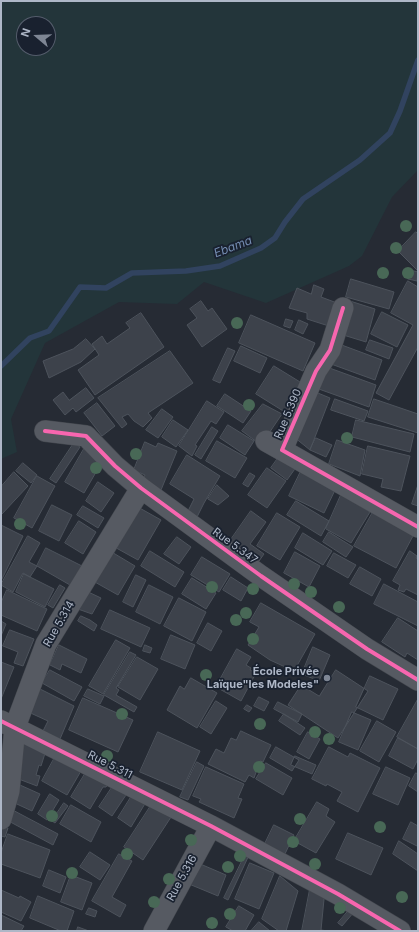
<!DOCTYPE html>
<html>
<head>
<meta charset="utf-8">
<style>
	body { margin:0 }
	#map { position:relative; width:419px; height:932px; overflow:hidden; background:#262b34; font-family:Inter,sans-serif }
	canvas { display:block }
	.frame { position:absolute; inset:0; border:2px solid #aeb7c7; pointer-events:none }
	.north { position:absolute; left:16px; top:16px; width:40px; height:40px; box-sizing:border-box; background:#19212f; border:1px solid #555d6c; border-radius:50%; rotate:289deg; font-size:11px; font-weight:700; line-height:16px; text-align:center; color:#aeb7c7 }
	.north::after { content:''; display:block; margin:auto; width:14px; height:18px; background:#7e8694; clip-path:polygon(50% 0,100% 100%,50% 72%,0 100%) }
</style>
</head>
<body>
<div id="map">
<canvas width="419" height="932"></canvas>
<div class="frame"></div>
<div class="north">N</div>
</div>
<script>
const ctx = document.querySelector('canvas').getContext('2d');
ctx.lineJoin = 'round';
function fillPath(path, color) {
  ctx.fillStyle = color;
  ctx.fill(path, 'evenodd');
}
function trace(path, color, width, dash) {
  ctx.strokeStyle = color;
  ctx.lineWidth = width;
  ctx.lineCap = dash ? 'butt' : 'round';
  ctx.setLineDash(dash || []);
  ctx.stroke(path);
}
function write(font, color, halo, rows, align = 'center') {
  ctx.font = font + ' Inter,sans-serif';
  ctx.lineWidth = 3.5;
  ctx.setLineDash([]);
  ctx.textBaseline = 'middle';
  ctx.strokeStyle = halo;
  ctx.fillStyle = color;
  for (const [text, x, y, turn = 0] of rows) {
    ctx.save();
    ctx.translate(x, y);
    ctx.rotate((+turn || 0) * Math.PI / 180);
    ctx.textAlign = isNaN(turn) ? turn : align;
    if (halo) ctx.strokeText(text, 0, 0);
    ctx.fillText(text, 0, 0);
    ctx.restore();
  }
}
fillPath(new Path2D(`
	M1,1H418V170L392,197L362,256L349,266L266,303L204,282L177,304L119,302L45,343L11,419L17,452L1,459ZM24,24H48V48H24Z`), '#23353a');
trace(new Path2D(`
	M1,366L30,338L49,331L80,287L106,288L132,273L186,271L220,266L261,248L275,238L285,222L303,199L360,160L390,133L400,111L418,60`), '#31435f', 5.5);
const building = new Path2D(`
	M416,232L418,234V271L398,251Z
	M410,270L418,272L417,281L408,279Z
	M351,279L394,292L389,309L346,297Z
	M408,281L418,287V347L389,400L376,393L413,325L391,313Z
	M314,285L324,289L321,297L337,303L335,328L307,319V313L289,308L297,288L311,294Z
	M201,301L208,311L212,308L227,329L202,347L187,325L197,318L190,309Z
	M350,301L375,309L366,342L340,334Z
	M382,312L408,325L397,347L371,334Z
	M141,313L164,347L95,395L78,370L99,355L92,344L102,336L107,344L130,328L126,323Z
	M251,315L315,343L303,371L239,343Z
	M286,319L293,321L290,328L284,326Z
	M299,320L308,324L303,334L295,330Z
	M86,339L95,349L81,362L49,378L43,361L73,349Z
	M370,340L393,348L389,359L366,350Z
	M339,344L382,360L375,380L331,364Z
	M241,346L267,358L260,373L234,361Z
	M228,348L235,351L220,383L213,380Z
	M170,351L193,383L148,413L152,418L143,427L134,421L128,414L122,417L127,424L122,428L98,398Z
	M274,366L305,385L288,414L256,394Z
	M324,366L376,385L369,407L316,388Z
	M86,388L94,398L76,412L73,408L65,415L53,400L63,392L69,400Z
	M313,391L330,398L310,450L294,437Z
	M225,394L251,411L243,423L217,406Z
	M335,399L368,411L364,421L331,410Z
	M374,399L418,414V412V433L368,417Z
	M207,401L224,412L216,424L211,421L195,445L197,446L192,456L179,446Z
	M97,403L115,426L102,436L84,413Z
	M263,404L282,414L261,445L242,431Z
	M162,409L173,417L158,438L146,430Z
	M173,420L188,430L176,447L162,437Z
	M356,420L414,434L410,452L352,437Z
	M228,425L254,441L245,455L220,438Z
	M212,427L218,431L201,459L195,455Z
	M316,438L332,445L326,457L310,450Z
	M337,440L365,450L360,476L329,464Z
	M217,441L247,458L235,478L206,461Z
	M145,442L156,447L158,443L177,451L161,490L142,482L145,475L134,470Z
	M74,443L80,447L56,483L50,479Z
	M368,446L410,456L401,491L381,487L383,479L362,474Z
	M84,449L103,460L84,493L65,482Z
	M281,454L297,466L287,480L271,468Z
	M187,455L220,476L204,503L196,519L186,515L194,499L170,484Z
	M23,463L37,475L31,483L16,471Z
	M267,468L286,481L267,508L248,495Z
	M302,469L337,486L324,513L289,496Z
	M14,472L28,486L2,514L1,513V487Z
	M250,473L255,476L248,487L243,484Z
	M37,476L55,486L32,528L14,518Z
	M98,482L114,493L101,512L86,501Z
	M217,485L229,496L218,505L208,499Z
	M418,485V506L412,504Z
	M341,495L370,512L351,543L326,529Z
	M296,501L329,521L321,536L287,515Z
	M52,505L72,515L59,541L39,531Z
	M83,506L104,518L98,528L77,515Z
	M136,506L161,520L138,560L109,544Z
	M251,511L266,522L250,544L264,554L259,561L230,541Z
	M373,512L414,534L396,568L354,546Z
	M277,513L300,527L280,560L257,546Z
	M79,521L96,532L83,554L65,543Z
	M1,525L23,536L1,581Z
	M329,532L353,547L346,557L323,542Z
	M303,533L332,551L323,565L295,548Z
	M28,536L40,543L29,562L37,566L30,577L23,573L13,592L1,585Z
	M177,537L191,547L179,564L164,554Z
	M46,548L82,566L70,585L37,566Z
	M110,551L135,566L118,595L93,581Z
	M150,551L184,572L175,587L141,566Z
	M410,551L417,556L416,558L418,559V595L406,589L404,592L398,590L400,585L393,581Z
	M295,552L320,566L309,587L284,573Z
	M334,553L356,565L348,578L327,566Z
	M202,557L230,574L219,592L191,575Z
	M360,567L381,579L372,596L350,584Z
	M24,574L54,589L45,607L16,592Z
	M136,575L146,580L133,607L123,602Z
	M231,577L248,588L241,601L223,590Z
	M192,578L216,593L206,609L182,594Z
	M384,584L418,602V626L374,604Z
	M60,585L65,588L53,608L48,605Z
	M149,585L173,597L160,624L136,612Z
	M7,590L47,609L37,631L1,615V603Z
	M84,590L101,598L92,614L75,608Z
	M179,598L206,612L192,641L164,626Z
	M261,603L315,634L294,671L270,660L248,645L259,627L250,622Z
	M110,610L150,628L141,647L101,629Z
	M81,616L90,620L97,625L94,631L78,621Z
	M398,618L418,631V660L407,653L405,657L382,642Z
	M1,621L6,624L1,636Z
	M208,623L222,631L211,651L197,643Z
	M10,630L34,639L23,666L14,663L18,652L3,646Z
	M171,635L195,645L185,669L161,659Z
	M116,640L130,648L103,694L89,686Z
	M59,645L87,659L81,673L62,664L60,670L50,665Z
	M145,645L152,648L150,653L143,651Z
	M313,647L330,655L319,681L302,674Z
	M237,649L251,657L246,665L251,668L250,670L256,673L241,701L216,687Z
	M130,652L136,655L116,688L119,690L116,695L137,707L134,712L104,695Z
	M137,657L158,669L140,700L118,687Z
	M1,662L14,667L1,699Z
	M50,670L82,687L74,701L42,683Z
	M336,670L368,691L338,738L288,705L301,685L319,696Z
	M370,676L398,689L383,720L356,707Z
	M191,678L217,693L197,728L167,710L180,686L184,689Z
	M34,686L74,706L60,739L43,731L48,721L24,710Z
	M88,689L104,696L100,704L84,696Z
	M259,697L269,702L264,711L254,706Z
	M83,698L133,720L118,752L69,730Z
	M418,699V749L397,737Z
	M216,701L227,708L211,734L200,727Z
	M278,702L302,714L298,722L274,709Z
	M247,705L252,708L249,712L244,709Z
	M352,712L371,720L358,750L339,742Z
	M284,714L305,728L300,735L279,721Z
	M377,721L396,732L379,762L360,751Z
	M241,731L271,745L263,762L260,761L254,778L249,775L245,782L208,764L216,749L224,753L231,738L236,740Z
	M158,732L200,751L182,790L140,772Z
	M308,732L320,739L309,759L297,752Z
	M398,738L418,749V759L413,769L389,756Z
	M25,739L47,747L41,766L39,765L36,775L40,776L37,786L16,778Z
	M276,747L299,760L292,771L270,758Z
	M329,747L348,757L350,753L380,768L358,812L337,801L342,792L327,784L326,786L312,779Z
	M295,756L316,765L312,774L291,765Z
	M54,759L81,771L67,795L42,781Z
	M197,762L204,766L188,800L180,797Z
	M266,763L292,778L283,795L256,779Z
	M206,767L244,784L238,798L242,799L234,818L199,802L201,799L193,796Z
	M386,767L410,778L398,805L373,794Z
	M88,769L109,783L106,787H103L90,809L71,797Z
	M416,773L418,774V792L409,786Z
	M11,781L40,794L32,811L6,799Z
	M115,783L128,792L112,816L99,807Z
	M50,794L59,800L47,820L38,814Z
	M133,794L146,802L131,827L118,818Z
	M154,801L173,814L143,860L124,847Z
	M317,802L329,809L326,816L335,822L316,853L294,841Z
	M64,803L68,806L55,823L52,821Z
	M71,805L101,822L91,842L60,824Z
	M7,807L58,834L53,845L3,818Z
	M411,822L418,826V843L417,846L403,839Z
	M274,825L294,835L283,858L263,848Z
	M2,826L8,828L5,837L1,836Z
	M348,833L383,848L371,875L336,859Z
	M8,834L50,850L40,878L1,864V853Z
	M399,841L418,854V871L393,854Z
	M247,851L250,853L228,900L224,898Z
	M90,852L110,865L100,880L80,867Z
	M119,854L132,861L112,897L126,905L120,917L92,901Z
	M198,863L226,875L218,896L189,884Z
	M250,863L274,873L259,909L235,899Z
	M49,870L66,877L60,893L43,886Z
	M71,875L92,883L82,910L61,902Z
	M280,876L298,891L286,931H279L262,919Z
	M311,884L325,889L321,930L328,931H302Z
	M1,890L19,898L20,896L31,902L21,921L1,912Z
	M38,896L74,911L67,931H61L30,918Z
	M239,906L254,915L245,931H233L226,927Z
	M89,908L97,911L95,917L86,914Z
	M350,909L354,912L342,926L338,923Z
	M1,915L24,926L21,931H1Z
	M259,922L270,931H251Z
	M78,927L89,931H77Z`);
fillPath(building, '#3d424b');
trace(building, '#4d535c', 1);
const minor = new Path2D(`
	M343,308L330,350L316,371L282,450L418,527
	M45,431L86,436L115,466L141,488L261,576L367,649L418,680
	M266,441L282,450
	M1,721L211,826L338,894L400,931
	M1,819L9,791L15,727L46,644L141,488
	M154,931L211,826`);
trace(minor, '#42464d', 22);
trace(minor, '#565a62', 21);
trace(new Path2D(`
	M343,308L330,350L316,371L282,450L418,527
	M45,431L86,436L115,466L141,488L261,576L367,649L418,680
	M1,721L211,826L338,894L400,931`), '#f766af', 4);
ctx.fillStyle = '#486856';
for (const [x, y] of [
	[406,226],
	[396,248],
	[383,273],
	[408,273],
	[237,323],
	[249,405],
	[347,438],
	[136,454],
	[96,468],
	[20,524],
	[294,584],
	[212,587],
	[253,589],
	[311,592],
	[339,607],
	[246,613],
	[236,620],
	[253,639],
	[206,675],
	[122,714],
	[260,724],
	[315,732],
	[329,739],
	[107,756],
	[259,767],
	[52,816],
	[300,819],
	[380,827],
	[191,840],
	[293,842],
	[127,854],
	[240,856],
	[315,864],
	[228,867],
	[72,873],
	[169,879],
	[402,897],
	[154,902],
	[340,908],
	[230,914],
	[212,923]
]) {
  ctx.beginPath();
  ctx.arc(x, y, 6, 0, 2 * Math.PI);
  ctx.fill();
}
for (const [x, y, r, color] of [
	[327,678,4,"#7e8694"]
]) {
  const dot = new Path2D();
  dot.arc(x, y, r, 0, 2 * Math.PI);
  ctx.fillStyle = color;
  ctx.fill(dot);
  trace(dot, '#19212f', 1.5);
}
write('11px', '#aeb7c7', '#19212f', [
	["Rue 5.390",288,414,-67],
	["Rue 5.347",235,546,36],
	["Rue 5.314",59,624,-60],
	["Rue 5.311",110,765,27],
	["Rue 5.316",182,878,-61]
]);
write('bold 11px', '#aeb7c7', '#19212f', [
	["École Privée",319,672],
	["Laïque\"les Modeles\"",319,685]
], 'right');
write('italic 12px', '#748cb1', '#19212f', [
	["Ebama",233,247,-21]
]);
</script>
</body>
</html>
